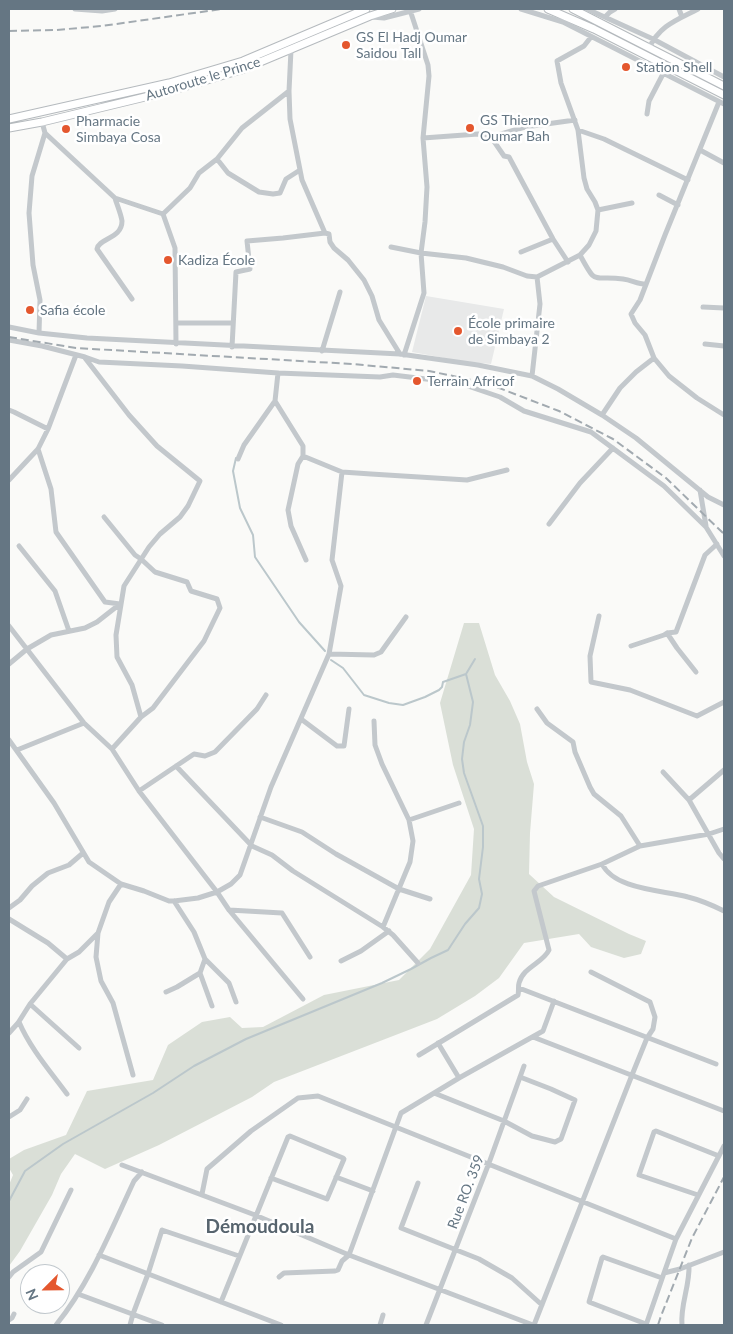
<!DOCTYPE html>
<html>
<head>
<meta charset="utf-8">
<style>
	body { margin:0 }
	#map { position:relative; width:733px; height:1334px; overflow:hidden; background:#fafaf8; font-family:Lato,sans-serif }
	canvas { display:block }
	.frame { position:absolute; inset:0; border:10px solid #657683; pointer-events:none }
	.north { position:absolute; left:20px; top:1264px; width:50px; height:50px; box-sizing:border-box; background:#fff; border:1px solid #c1c8cd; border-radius:50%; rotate:247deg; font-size:14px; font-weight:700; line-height:20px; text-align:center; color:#657683 }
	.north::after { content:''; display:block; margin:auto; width:18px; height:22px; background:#e4572e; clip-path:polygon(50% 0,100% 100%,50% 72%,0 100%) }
</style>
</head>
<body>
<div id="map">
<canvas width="733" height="1334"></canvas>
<div class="frame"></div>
<div class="north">N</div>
</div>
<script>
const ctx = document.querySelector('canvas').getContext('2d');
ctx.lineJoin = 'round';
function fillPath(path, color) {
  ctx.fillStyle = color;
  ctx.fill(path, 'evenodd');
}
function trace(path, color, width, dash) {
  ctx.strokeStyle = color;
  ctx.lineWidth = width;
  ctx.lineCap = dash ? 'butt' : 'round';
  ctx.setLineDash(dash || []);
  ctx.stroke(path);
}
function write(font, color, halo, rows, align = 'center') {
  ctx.font = font + ' Lato,sans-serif';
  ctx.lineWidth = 5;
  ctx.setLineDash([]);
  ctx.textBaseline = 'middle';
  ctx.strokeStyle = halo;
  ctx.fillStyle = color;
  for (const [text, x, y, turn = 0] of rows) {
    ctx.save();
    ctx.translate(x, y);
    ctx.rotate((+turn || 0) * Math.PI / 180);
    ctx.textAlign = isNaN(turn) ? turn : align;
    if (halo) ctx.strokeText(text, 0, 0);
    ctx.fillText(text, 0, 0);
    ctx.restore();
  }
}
fillPath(new Path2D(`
	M426,296L504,309L491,364L460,361L412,352Z`), '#e8e9e9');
fillPath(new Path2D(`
	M464,623H479L495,675L510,701L520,724L527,762L534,784L530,833L529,874L554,897L629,934L646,941L641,954L624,958L591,947L579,934L524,943L499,978L475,996L437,1019L274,1082L252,1097L159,1145L105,1169L75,1154L61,1174L52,1195L20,1251L9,1266V1185L13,1175L9,1168V1159L24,1150L66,1135L87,1091L153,1080L168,1045L202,1022L230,1017L242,1028L263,1027L324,995L399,980L430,949L471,875L474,829L453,765L440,703Z`), '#dadfd7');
trace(new Path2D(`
	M236,458L233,471L240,508L253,535L255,557L299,622L325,651
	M331,660L343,668L364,695L389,703L403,705L425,697L439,690L442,687L443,682L466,674
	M9,1201L25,1171L63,1144L153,1093L194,1066L246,1039L382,983L411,969L431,958L448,950L465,924L479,908L482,894L479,879L483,847V826L464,773L462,759L464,742L470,725L473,702L466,674L475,659`), '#bbc7cb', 2);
const major = new Path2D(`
	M548,9L594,29L724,95
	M573,9L724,86
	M9,119L169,83L243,61L366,9
	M9,128L42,122L170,91L241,70L370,16L392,9`);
trace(major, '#b5babe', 9);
trace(new Path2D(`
	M75,9L102,11L115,9
	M521,9L563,22L724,104
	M587,9L653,39L724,77
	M679,9L682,17
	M372,17L384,18L419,9
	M605,17L610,12L615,9
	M649,48C660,25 677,20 698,9
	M647,114L649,101L663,74
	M42,122L45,133L115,198L163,214L190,188L199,173L217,159L242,128L289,91
	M578,130L604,139L688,180
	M491,137L504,156L509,157L553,239L568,262
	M423,138L478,134L491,137L525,127L575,120
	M700,150L724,163
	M217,159L228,173L259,192L273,194L280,193L286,179L300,170
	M659,195L678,205
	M115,198C117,205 121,214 122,221C122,239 99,238 97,249L132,299
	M598,210L632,203
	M163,214L175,248L176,344
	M325,233L329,234L330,242L334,248L348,260L364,280L372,296L379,320L400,354
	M391,247L421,253L466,258L503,267L527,276L537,277L580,255L589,245L596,231L598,210L595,202L587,189L584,178L578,130L561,83L557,61L584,46L591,37
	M521,252L553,239
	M580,255C597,287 592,275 623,279C632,280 637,284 646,284
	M703,307L724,308
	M176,323H233
	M9,327L39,333L87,338L400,354L478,365L532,376L558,389L602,415L636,438L708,497L724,505
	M39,333L40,300L33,265L29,213L32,176L45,133
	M9,340L42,346L85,357L99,362L182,366L278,373L380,377L393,375L459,383L500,397L524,411L591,432L664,486L706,527L724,556
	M705,344L724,346
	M232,347L236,272L250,269L247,241L283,238L325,233L302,180L290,119L289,91L291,50
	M322,351L340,292
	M404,355L424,293L421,253L425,222L427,187L423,138L429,76L428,65L410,10
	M85,358L129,415L157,446L200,481L188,506L180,517L160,534L149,547L124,586L116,635L117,657L132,685L141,717
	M654,358L669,376L697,398L724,415
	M532,376L540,304L537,277
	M275,401L303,446V456L342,472L371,474L467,480L507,470
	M9,410L14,412L48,429
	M602,415L620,388L636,372L654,358L645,335L635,323L631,314L640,300L665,235L719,102
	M38,449L51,489L56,532L105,602L120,604
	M303,456L298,464L288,510L291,526L306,560
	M238,459L244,445L275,401L278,373
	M9,480L38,449L48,429L76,355
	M700,490L706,526
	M104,517L135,555L141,559L155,572L187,582L191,591L217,599L220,608L204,641L153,708L141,717L112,749
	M549,524L580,483L613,448
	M19,546L55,591L69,631
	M599,616L590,656L591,682L630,690L697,716L724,702
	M9,626L84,723L112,749L139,791L217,892L229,910L303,999
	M667,633L677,648L696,672
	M631,646L664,635L667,633L676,632L705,555L717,544
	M329,654L374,655L381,652L406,617
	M9,664L27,649L51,635L85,628L97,622L120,604
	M537,709L547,723L573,742L575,752L590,787L594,794L621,816L640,846
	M301,719L337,746H344L349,709
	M374,721L375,745L382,764L409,820L413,841L410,862L383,927
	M9,740L54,803L89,862L121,884L144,891L169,901H174L198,898L217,892L231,884L240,875L271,787L329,654L341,586L332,560L342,472
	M17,750L84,723
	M176,766L252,846L272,855L293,871L383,927L393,935L418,963
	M663,772L689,800L724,770
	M139,791L194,754L205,756L215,752L257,709L266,695
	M689,800L719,853L724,859
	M260,817L302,832L336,854L399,889L430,899
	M409,820L459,803
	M602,864C615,890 663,890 688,897C700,900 712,905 724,911
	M121,884L109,902L98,933L96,957L101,981L113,1003L133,1075
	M174,901L194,932L205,959L200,973L212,1006
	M9,908L20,900L32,886L48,873L69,865L83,853
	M229,910L282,913L310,957
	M9,919L48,943L67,959
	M205,959L229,983L236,1002
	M341,961L361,951L389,931
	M519,988L716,1064
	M166,992L177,987L200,973
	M30,1004L79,1048
	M19,1022C30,1048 50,1071 67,1094
	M9,1033L18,1023L30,1004L67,959L79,952L98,933
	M533,1037L724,1111
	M438,1043L459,1078
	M419,1055L518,995C519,991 518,986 519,983C523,967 543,963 549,950L534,891L538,886L602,864L640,846L709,834L724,829
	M434,1093L504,1121L532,1136L555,1142L561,1139L575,1100L551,1089L520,1077
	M9,1117L20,1110L27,1099
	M122,1165L255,1215L349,1255L533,1325
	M336,1177L373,1191
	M418,1183L401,1228L479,1259L512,1278L542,1305
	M202,1194L207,1169L251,1131L298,1098L318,1096L676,1239
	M698,1195L639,1175L654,1132L656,1131L719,1156
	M99,1255L281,1325
	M664,1273L676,1239L724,1146
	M9,1277L13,1272L41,1252L71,1190
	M279,1277L284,1273L335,1271L338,1270L342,1261L349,1255L401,1113L459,1078L543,1031L554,1001
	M78,1294L162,1325
	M221,1302L288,1137L290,1136L343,1158L344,1159L327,1199L271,1178
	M9,1320L12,1318L14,1314
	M646,1324L589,1302L602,1258L603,1257L662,1278
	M56,1325C90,1283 111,1230 134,1181L142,1172
	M130,1325L133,1314L148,1274L162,1230L239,1256
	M380,1325L383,1315
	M426,1325L489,1163L524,1066
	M534,1325L632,1075L647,1038L653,1029L655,1017L650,1002L591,972
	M646,1325L664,1273L680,1269L724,1252
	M682,1325C680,1305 690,1286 689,1265`), '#c3c8cc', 5);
trace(major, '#fff', 7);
trace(new Path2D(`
	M9,31L56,30L102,26L222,9
	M9,337L76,348L352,364L429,371L486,383L559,411L613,439L666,478L724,534
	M658,1325L661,1316L692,1238L724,1177`), '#a2aab0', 2, [8, 4]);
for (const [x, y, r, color] of [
	[346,45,5,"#e4572e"],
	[626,67,5,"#e4572e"],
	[470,128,5,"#e4572e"],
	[66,129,5,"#e4572e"],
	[168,260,5,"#e4572e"],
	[30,310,5,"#e4572e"],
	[458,331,5,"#e4572e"],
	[417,381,5,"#e4572e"]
]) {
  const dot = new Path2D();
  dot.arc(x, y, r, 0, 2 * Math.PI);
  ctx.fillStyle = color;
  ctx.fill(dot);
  trace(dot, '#fff', 2);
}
write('14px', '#657683', '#fff', [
	["GS El Hadj Oumar",356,37],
	["Saidou Tall",356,53],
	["Station Shell",636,67],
	["GS Thierno",480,120],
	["Oumar Bah",480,136],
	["Pharmacie",76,121],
	["Simbaya Cosa",76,137],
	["Kadiza École",178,260],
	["Safia école",40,310],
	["École primaire",468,323],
	["de Simbaya 2",468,339],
	["Terrain Africof",427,381]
], 'left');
write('14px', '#657683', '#fff', [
	["Autoroute le Prince",203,79,-17],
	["Rue RO. 359",466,1192,-69]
]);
write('bold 19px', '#57646e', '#fff', [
	["Démoudoula",260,1227]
]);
</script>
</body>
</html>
